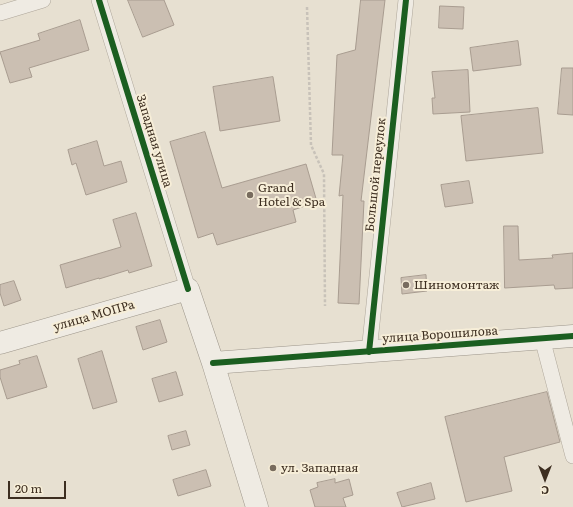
<!DOCTYPE html>
<html>
<head>
<meta charset="utf-8">
<style>
	body { margin:0 }
	#map { position:relative; width:573px; height:507px; overflow:hidden; background:#e7e0d1; font-family:Literata,serif }
	canvas { display:block }
	.north { position:absolute; left:525px; top:459px; width:40px; height:40px; -webkit-text-stroke:3px #f7eed8; paint-order:stroke; rotate:180deg; font-size:11px; font-weight:700; line-height:16px; text-align:center; color:#3d2e20 }
	.north::after { content:''; display:block; margin:auto; width:14px; height:18px; background:#3d2e20; clip-path:polygon(50% 0,100% 100%,50% 72%,0 100%) }
	.scale { position:absolute; left:8px; top:481px; width:58px; height:18px; box-sizing:border-box; border:2px solid #3d2e20; border-top:0; padding-left:5px; font-size:12px; line-height:14px; white-space:nowrap; color:#3d2e20; -webkit-text-stroke:3px #f7eed8; paint-order:stroke }
</style>
</head>
<body>
<div id="map">
<canvas width="573" height="507"></canvas>
<div class="north">С</div>
<div class="scale">20 m</div>
</div>
<script>
const ctx = document.querySelector('canvas').getContext('2d');
ctx.lineJoin = 'round';
function fillPath(path, color) {
  ctx.fillStyle = color;
  ctx.fill(path, 'evenodd');
}
function trace(path, color, width, dash) {
  ctx.strokeStyle = color;
  ctx.lineWidth = width;
  ctx.lineCap = dash ? 'butt' : 'round';
  ctx.setLineDash(dash || []);
  ctx.stroke(path);
}
function write(font, color, halo, rows, align = 'center') {
  ctx.font = font + ' Literata,serif';
  ctx.lineWidth = 4;
  ctx.setLineDash([]);
  ctx.textBaseline = 'middle';
  ctx.strokeStyle = halo;
  ctx.fillStyle = color;
  for (const [text, x, y, turn = 0] of rows) {
    ctx.save();
    ctx.translate(x, y);
    ctx.rotate((+turn || 0) * Math.PI / 180);
    ctx.textAlign = isNaN(turn) ? turn : align;
    if (halo) ctx.strokeText(text, 0, 0);
    ctx.fillText(text, 0, 0);
    ctx.restore();
  }
}
const building = new Path2D(`
	M128,0H164L174,25L143,37Z
	M361,0H385L361,201H364L359,304L338,303L343,195L339,196L343,155H332L337,55L355,50Z
	M440,6L464,7L463,29L439,28Z
	M80,20L89,50L29,68L32,77L10,83L0,52L40,40L38,34Z
	M518,41L521,65L473,71L470,48Z
	M562,68H573V115L558,114Z
	M468,70L470,112L433,114L432,98H435L432,72Z
	M273,77L280,121L220,131L213,87Z
	M538,108L543,153L466,161L461,116Z
	M205,132L222,188L306,164L317,202L293,210L296,222L217,245L213,233L198,238L170,142Z
	M97,141L104,166L121,161L127,182L86,195L76,163L72,165L68,150Z
	M469,181L473,203L445,207L441,185Z
	M136,213L152,266L129,273L128,270L99,279V278L66,288L60,265L121,247L113,220Z
	M504,226H518L519,260L553,258L552,255L573,253V288L555,289L554,285L505,288Z
	M426,275L427,291L402,294L401,278Z
	M14,281L21,300L4,306L0,293V285Z
	M160,320L167,342L143,350L136,327Z
	M102,351L117,402L93,409L78,359Z
	M37,356L47,387L7,399L0,377V370L20,364L19,361Z
	M176,372L183,395L159,402L152,379Z
	M547,392L560,442L504,457L512,491L466,502L445,417Z
	M186,431L190,445L172,450L168,436Z
	M206,470L211,486L178,496L173,480Z
	M335,479V483L349,479L353,495L343,498L346,507H315L310,490L318,487L317,483Z
	M431,483L435,499L402,507L397,493Z`);
fillPath(building, '#cbbfb2');
trace(building, '#a89c90', 1);
const street = new Path2D(`
	M99,0L188,289
	M0,13L43,0
	M542,338L573,456
	M369,352L406,0`);
const secondary = new Path2D(`
	M0,343L188,289L213,363L257,507
	M213,363L573,336`);
trace(street, '#ada599', 16);
trace(secondary, '#9c958a', 23);
trace(new Path2D(`
	M307,7L311,145L324,174L325,306`), '#c8c2b9', 2.5, [3, 2]);
trace(street, '#efebe3', 15);
trace(secondary, '#efebe3', 22);
trace(new Path2D(`
	M99,0L188,289
	M369,352L406,0
	M213,363L573,336`), '#1b5e20', 6);
for (const [x, y, r, color] of [
	[250,195,4,"#786c5e"],
	[406,285,4,"#786c5e"],
	[273,468,4,"#786c5e"]
]) {
  const dot = new Path2D();
  dot.arc(x, y, r, 0, 2 * Math.PI);
  ctx.fillStyle = color;
  ctx.fill(dot);
  trace(dot, '#f7eed8', 1.5);
}
write('12px', '#3d2e20', '#f7eed8', [
	["Западная улица",154,141,73],
	["Большой переулок",376,175,-84],
	["улица МОПРа",94,316,-16],
	["улица Ворошилова",440,335,-4]
]);
write('12px', '#3d2e20', '#f7eed8', [
	["Grand",258,188],
	["Hotel & Spa",258,202],
	["Шиномонтаж",414,285],
	["ул. Западная",281,468]
], 'left');
</script>
</body>
</html>
